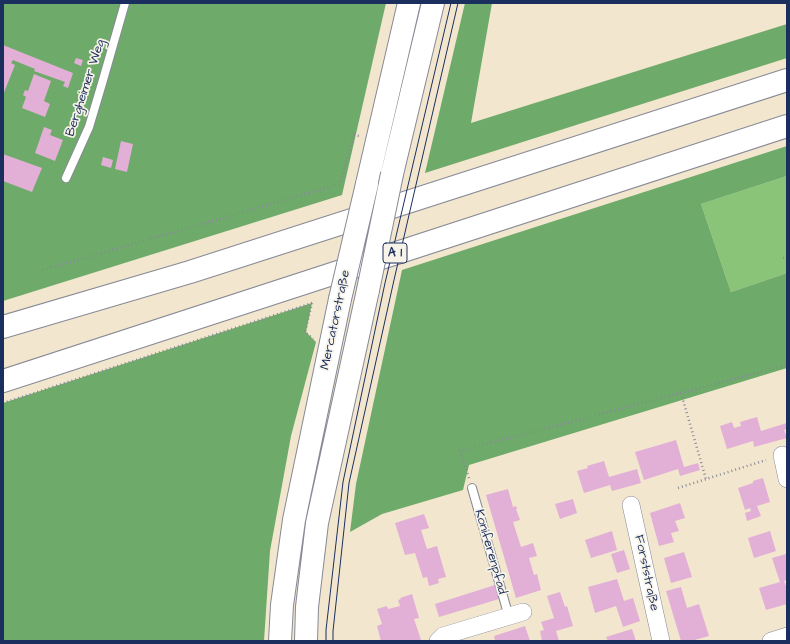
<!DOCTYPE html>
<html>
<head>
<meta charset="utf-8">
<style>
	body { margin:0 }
	#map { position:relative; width:790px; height:644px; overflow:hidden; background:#f3e6ce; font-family:"Architects Daughter",sans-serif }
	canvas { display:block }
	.frame { position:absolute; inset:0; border:4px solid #1b2f5e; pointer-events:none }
</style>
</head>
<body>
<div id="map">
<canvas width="790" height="644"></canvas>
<div class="frame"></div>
</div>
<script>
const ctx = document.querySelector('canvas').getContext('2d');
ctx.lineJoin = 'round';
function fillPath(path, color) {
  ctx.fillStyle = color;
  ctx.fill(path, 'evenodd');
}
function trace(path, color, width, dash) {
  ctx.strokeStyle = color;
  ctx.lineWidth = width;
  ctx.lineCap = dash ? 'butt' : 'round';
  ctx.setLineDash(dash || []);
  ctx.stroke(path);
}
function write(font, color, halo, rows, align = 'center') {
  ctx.font = font + ' "Architects Daughter",sans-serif';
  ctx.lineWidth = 3.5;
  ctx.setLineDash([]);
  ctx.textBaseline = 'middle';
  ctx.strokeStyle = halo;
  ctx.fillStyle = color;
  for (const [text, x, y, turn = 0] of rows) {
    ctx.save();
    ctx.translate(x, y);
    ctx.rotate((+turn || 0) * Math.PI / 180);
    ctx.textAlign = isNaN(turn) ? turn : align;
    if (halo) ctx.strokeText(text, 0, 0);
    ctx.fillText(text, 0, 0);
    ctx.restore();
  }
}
fillPath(new Path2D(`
	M787,176V273L731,292L701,204Z`), '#89c479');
fillPath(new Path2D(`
	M3,3H386L342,195L3,301Z
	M465,3H492L471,123L787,24V58L425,173Z
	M787,146V176L701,204L731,292L787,273V368L469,465L463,490L382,514L350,532L356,484L402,270Z
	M312,303L306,332L316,342L291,436L270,551L264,641H3V403Z`), '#6eaa69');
fillPath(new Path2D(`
	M3,45L73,73L68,88L63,86L65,82L34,71L35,69L13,60L11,63L15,65L3,95Z
	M76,58L83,60L81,66L74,63Z
	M34,74L51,81L44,101L50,104L45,117L22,108L26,97L23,95L25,90L28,91Z
	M44,127L52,130L50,135L63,140L55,161L35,153Z
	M121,141L133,144L127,172L115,169Z
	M3,154L42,168L32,192L3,181Z
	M103,157L113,160L111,168L101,165Z
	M757,417L761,431L787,423V429L784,430L787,438L754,447L753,441L727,449L720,426L732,422L734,428L741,426L740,422Z
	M676,440L684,467L698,463L700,470L680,476L678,469L644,480L635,452Z
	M604,461L609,477L637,469L641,483L612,491L610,485L584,493L577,471L588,468L587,466Z
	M763,478L770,502L757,506L761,516L747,521L745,513L751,511L750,508L745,510L738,488L753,483V481Z
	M508,489L513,507L516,506L517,509H516L520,520L513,522L521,547L533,543L537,556L529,558L534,575L537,574L541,590L516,598L486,495Z
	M573,499L577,513L560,519L555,504Z
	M680,503L685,518L675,521L679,531L671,533L674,542L659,546L650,513Z
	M424,514L429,528L421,530L427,549L437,546L446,577L438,579L439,583L429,586L427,577L423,578L415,553L405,555L395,523Z
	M612,531L617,550L591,558L585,540Z
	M770,531L776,551L754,558L748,538Z
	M624,550L630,569L617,573L611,554Z
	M684,552L692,577L671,583L664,558Z
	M786,554L787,556V580L784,581L787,589V604L766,610L759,588L780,582L772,558Z
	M617,579L624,601L633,598L640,621L623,627L616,606L595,613L588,587Z
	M495,585L499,599L439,617L435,604Z
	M681,587L687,608L699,604L709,636L691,641H681L666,591Z
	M560,592L565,607L567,606L573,626L556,631L559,641H542L540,631L544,630L541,622L554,618L547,596Z
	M412,594L419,618L414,619L421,640L381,641L377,626L382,624L377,609L387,606L388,609L400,606L398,600L401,599L400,598Z
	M525,626L530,641H495L494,636Z
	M632,629L636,641H608L606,637Z`), '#e2afd6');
const service = new Path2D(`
	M66,178L89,127L103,80L125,3
	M472,488L509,617`);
const minor = new Path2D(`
	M782,455L787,479
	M631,505L661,641
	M438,641L443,636L523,612
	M771,641L787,636`);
const secondary = new Path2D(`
	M392,174L433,3
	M367,184L409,3
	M280,641L282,605L294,520L340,299
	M306,641L307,607L317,523L368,290`);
const motorway = new Path2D(`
	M3,327L190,272L787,80
	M3,381L787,126`);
trace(service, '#878a96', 10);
trace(minor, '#878a96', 18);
trace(secondary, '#878a96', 24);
trace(motorway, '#878a96', 24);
trace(new Path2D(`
	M783,258L787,256
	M43,270L340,184L354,135L359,136
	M312,303L305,332L313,339
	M681,393L706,479
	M3,403L312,303
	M469,478L460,451L787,365
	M678,488L766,460`), '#878a96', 2.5, [1, 3]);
trace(service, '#fff', 8);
trace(minor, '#fff', 17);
trace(secondary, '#fff', 22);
trace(motorway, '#fff', 22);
trace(new Path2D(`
	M326,641V630L343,482L385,283L451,3
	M333,641V631L349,483L394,280L458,3`), '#1b2f5e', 1);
const secondaryBridge = new Path2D(`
	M368,290L392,174
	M340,299L367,184`);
trace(secondaryBridge, '#878a96', 24, []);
trace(secondaryBridge, '#fff', 22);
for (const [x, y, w] of [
	[395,253,24]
]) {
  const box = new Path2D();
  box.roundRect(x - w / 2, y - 10, w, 20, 3);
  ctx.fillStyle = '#f7f3e8';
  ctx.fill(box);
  trace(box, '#1b2f5e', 1);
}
write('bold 12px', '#1b2f5e', null, [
	["A 1",395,253]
]);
write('13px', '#1b2f5e', '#f7f3e8', [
	["Bergheimer Weg",86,88,-72],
	["Mercatorstraße",336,320,-78],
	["Koniferenpfad",490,552,74],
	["Forststraße",646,573,78]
]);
</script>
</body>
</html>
